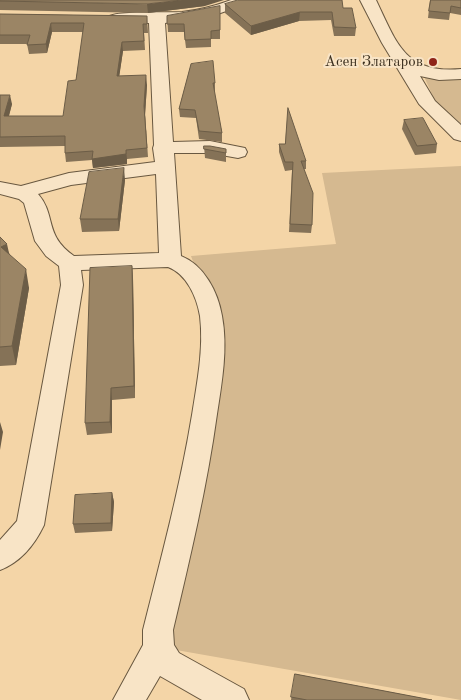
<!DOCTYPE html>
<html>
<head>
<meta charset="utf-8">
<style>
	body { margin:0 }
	canvas { display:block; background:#f4d5a7 }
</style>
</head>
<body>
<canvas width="461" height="700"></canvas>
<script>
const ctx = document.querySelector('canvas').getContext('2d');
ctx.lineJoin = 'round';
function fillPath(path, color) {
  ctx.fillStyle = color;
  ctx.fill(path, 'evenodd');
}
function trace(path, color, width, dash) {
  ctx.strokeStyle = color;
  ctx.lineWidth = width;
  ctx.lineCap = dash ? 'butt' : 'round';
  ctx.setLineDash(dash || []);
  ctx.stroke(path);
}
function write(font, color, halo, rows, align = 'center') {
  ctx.font = font + ' "Old Standard TT",serif';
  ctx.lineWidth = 4;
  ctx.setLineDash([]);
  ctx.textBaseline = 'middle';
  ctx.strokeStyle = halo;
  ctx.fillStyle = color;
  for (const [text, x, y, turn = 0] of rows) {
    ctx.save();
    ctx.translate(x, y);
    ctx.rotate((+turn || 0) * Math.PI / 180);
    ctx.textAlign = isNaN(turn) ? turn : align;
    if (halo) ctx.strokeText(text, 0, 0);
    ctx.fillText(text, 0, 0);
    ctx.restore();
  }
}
fillPath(new Path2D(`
	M422,72L461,74V135L443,119Z
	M461,166V700L159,647L212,367L202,286L191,256L336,244L322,173Z`), '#d5b990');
const minor = new Path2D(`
	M231,0H252L249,3L212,16L165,23L173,142L210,141L245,148L247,152L245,156L238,158L210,153H174L181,256C204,265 218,292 222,316C228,348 222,382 217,414C207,487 190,558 173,630L174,645L179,653L244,689L249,700H202L160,676L146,700H113L143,645V630C161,558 180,488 192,415C197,383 204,349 200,316C197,298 187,274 168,267L81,270L83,285L44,525C35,544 21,562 0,570V540L17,521L61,285L59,266L46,256L35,241L24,203L19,199L0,194V182L21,186L69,173L155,162L153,148L154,145L149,23H114L106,18C112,10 169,13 182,12C199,10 215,6 231,0ZM156,174L159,253L74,256C43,234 57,216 38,194L71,185Z
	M360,0H376C397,44 405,74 461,69V79L439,80L420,76L435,101L461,125V141L454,139L419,104L382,43Z`);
trace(minor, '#695840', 2);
fillPath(minor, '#f8e4c6');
fillPath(new Path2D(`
	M0,0L205,6L148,13L0,10Z
	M430,0H461V15L450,13L449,20L428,18Z
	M225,4L343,8L356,28L355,36H334L331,20L299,21L251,35L225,13Z
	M220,6V39H211V47L186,48L184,32H168L167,16Z
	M0,14L147,16L148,33H144L145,50L123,51L119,76L147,85L145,115L148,157L127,159V164L93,168L92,160L66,162L65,153V146L0,147V95L12,104L9,116H63L76,80L83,32H52L47,53L29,54L27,44H0Z
	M191,64L215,83V91H214L222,133V142L199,139L196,118L180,117L179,109Z
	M404,120L437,144L436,153L415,155L402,129Z
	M279,144L306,161V169H304L312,225L311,233L289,232L292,170L285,171L279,152Z
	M204,146L226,153V162L205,158Z
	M125,180L119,231L82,232L80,219Z
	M0,237L29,288L16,365L0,366Z
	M132,266L133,278L135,398L112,400V433L87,435L85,423Z
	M112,493L114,502L112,531L75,533L73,524Z
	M295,674L432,700H291Z`), '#857257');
fillPath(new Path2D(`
	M182,0H224L205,6L148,13L147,4Z
	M300,12L299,21L251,35V26Z
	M51,23L52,32L47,53L46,44Z
	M122,42L123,51L118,85L117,76Z
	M146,75L147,85L145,115L148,157L144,106Z
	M10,95L12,104L6,126L4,116Z
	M126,150L127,159V164L93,168L92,159Z
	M124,168L125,180L119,231L118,219Z
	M7,244L11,262L1,247Z
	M132,266L133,278L135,398L134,386Z
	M26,269L29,288L16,365L12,346Z
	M111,388L112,400V433L110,422Z
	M0,422L3,432L0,450Z
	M112,493L114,502L112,531L111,523Z`), '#6c5d47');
const building = new Path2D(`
	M0,0H182L147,4L0,1Z
	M238,0H342L343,8H352L356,28L334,27L332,12H300L251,26L225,4Z
	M431,0H461V8L451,6L450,13L429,11Z
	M220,6V30L211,31V39L185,40L184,24H167V16Z
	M0,14L147,16V24H143L144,41L122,42L117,76L146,75L144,106L147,148L126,150V154L92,159L93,151L65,153V136L0,137V95H10L4,116H63L68,81L76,80L84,23H51L46,44L27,45L30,35H0Z
	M213,61L215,83H213L222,133L199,131L195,110L179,109L191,64Z
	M288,108L306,161H301L313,193L312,225L290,224L293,162H285L279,144H285Z
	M423,118L437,144L417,146L404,120Z
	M204,146H210L226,149V153L204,149Z
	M124,168L118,219H80L89,172Z
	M0,237L7,244L1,247L26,269L12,346L0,347Z
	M132,266L134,386L111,388L110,422L85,423L90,268Z
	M112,493L111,523L73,524L75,495Z
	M295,674L432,700H307L291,697Z`);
fillPath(building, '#9b8565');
trace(building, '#6c5d47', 1);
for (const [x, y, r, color] of [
	[433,62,5,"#8f2418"]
]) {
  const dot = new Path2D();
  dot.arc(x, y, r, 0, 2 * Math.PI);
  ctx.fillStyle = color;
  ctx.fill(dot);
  trace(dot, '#f8e4c6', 2);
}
write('15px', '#3b2f1e', '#f8e4c6', [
	["Асен Златаров",423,62]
], 'right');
</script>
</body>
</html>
